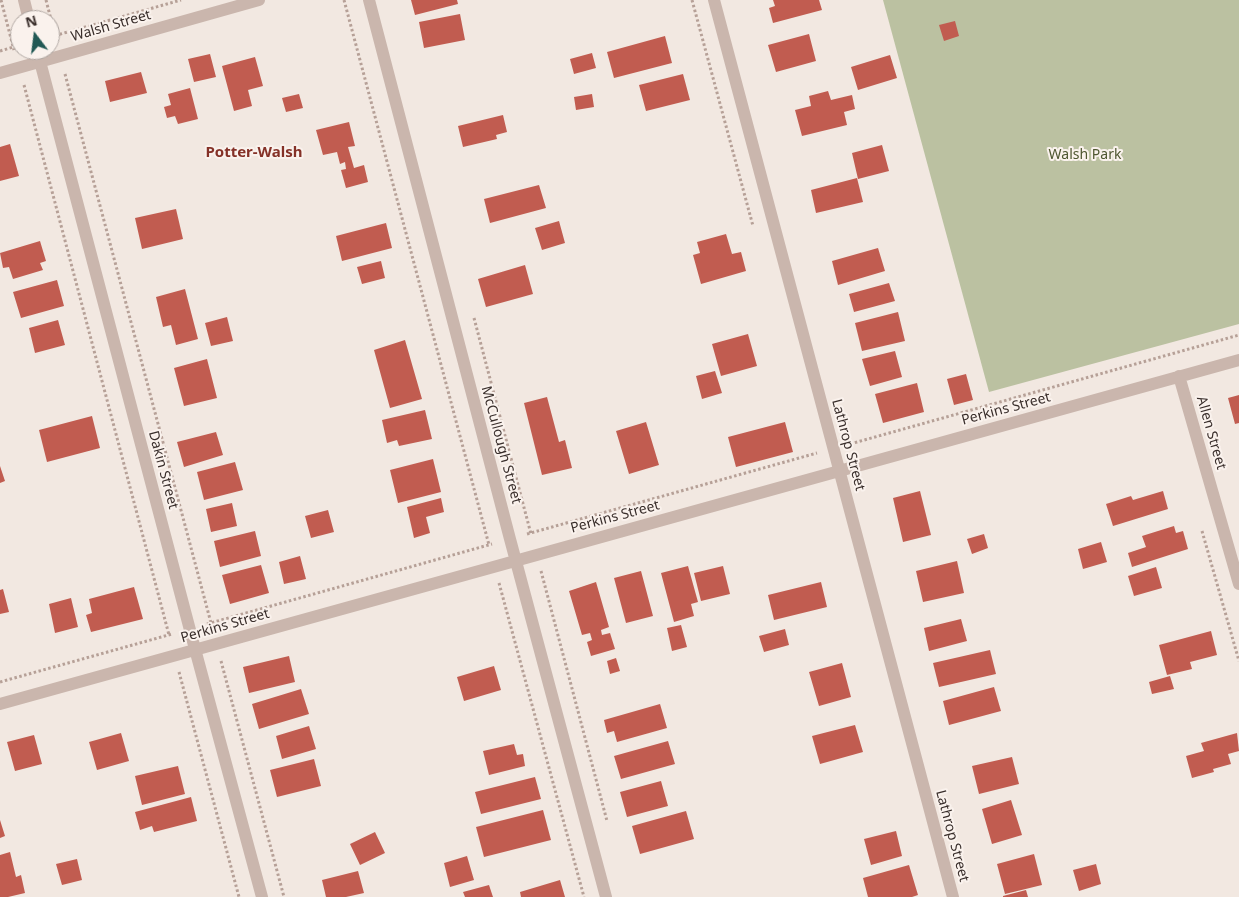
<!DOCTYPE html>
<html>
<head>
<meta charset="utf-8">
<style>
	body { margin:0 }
	#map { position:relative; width:1239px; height:897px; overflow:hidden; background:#f2e8e1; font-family:"Noto Sans",sans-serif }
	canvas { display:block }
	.north { position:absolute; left:10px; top:10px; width:50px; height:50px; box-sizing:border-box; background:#faf2ed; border:1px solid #ada49f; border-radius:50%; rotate:345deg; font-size:14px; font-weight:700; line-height:20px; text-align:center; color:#392e2b }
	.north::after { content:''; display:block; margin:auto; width:18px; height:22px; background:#225955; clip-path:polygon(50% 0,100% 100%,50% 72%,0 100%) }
</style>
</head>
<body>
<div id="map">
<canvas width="1239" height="897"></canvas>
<div class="north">N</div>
</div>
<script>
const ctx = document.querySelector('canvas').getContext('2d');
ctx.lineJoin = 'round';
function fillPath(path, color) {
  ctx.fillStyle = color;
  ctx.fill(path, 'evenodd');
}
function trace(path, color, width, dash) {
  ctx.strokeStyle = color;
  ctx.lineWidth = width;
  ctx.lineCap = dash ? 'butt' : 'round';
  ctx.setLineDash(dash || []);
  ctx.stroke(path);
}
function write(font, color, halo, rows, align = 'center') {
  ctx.font = font + ' "Noto Sans",sans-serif';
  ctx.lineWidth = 4;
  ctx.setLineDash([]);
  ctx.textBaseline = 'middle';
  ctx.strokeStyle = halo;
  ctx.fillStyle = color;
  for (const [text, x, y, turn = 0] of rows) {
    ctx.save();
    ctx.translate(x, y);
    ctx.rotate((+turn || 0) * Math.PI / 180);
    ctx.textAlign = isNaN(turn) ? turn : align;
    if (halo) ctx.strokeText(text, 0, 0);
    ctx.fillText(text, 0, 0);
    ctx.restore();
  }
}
fillPath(new Path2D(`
	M883,0H1239V324L989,392Z`), '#bbc1a1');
fillPath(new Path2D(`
	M411,0H457L458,4L415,15Z
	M773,0H819L822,10L773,23L769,8L775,6Z
	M460,14L465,40L424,48L419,22Z
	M955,21L959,36L944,41L939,25Z
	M809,34L816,61L776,72L768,45Z
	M665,36L672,63L614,78L607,52Z
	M592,53L596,68L574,74L570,59Z
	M210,54L216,77L194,82L188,59Z
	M890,55L897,78L858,90L851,67Z
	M255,57L263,86L248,90L252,106L234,111L222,66Z
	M141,72L147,93L110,102L105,81Z
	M683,74L690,100L646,111L639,85Z
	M190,88L198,119L178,124L175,116L167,118L164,107L171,105L168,94Z
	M828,91L831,100L852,95L855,109L844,112L847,125L802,136L795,110L811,106L809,96Z
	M299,94L303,108L286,112L282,98Z
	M592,94L594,107L576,110L574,97Z
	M503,115L507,132L496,135L497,139L463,147L458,126Z
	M349,122L355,146L348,147L354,168L364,165L368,182L346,188L341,170L346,169L345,162L340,164L337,152L323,155L316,130Z
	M10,144L19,176L0,181V147Z
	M882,145L889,171L858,179L852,153Z
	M857,178L863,202L816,213L811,190Z
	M539,185L546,208L490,223L484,199Z
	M176,209L183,239L142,249L135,218Z
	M559,221L565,243L542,250L535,228Z
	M386,223L392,248L342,261L336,236Z
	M726,234L732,254L741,252L746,271L701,284L693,255L700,253L697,242Z
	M40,241L46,261L40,263L43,270L13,279L9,267L3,268L0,253Z
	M878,248L885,271L838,285L832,261Z
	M381,261L385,278L362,284L357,267Z
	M525,265L533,294L486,307L478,279Z
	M57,280L64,306L21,318L13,292Z
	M889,283L895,301L854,312L849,294Z
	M185,289L198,339L176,345L171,325L163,327L156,297Z
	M898,312L905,341L862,351L855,323Z
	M227,317L233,341L211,346L205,323Z
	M58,320L65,345L35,353L29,328Z
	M748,334L757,366L721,376L712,344Z
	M405,340L422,399L390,408L374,350Z
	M895,351L902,377L870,386L862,359Z
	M207,359L217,398L184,406L174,368Z
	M715,371L722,393L702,399L696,376Z
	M966,374L973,400L954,405L947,379Z
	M917,383L924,412L883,423L875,394Z
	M1239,395V423L1235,424L1228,398Z
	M547,397L559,442L565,440L572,468L542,475L524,403Z
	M425,410L432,439L399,446L397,440L387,443L382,420Z
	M92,416L100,448L47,462L39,430Z
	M646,422L659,465L629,474L616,431Z
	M785,422L793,452L736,467L728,437Z
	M216,432L223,455L184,467L177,442Z
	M433,459L441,492L398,503L390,470Z
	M235,462L243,490L204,500L197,472Z
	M0,466L5,481L0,483Z
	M920,491L931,535L903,542L893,498Z
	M1163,491L1168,509L1113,526L1106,504L1131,496L1133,500Z
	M441,498L444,512L426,517L430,533L414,538L407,507Z
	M232,503L237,526L211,532L206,509Z
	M328,510L334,532L311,538L305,516Z
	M1174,526L1176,533L1183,531L1188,549L1132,567L1128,553L1146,547L1142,536Z
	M255,531L261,556L220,567L214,541Z
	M984,534L988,548L972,554L967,539Z
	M1101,542L1107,562L1083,569L1078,549Z
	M300,556L306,579L284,584L279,562Z
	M957,561L964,593L923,602L916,571Z
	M261,565L269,593L230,604L222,575Z
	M688,566L698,602L691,604L694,616L674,622L661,573Z
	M723,566L730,594L701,601L694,573Z
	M1156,567L1162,588L1134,596L1128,576Z
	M641,571L653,616L626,623L614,578Z
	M596,582L609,627L601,630L602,635L610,633L615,649L591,656L587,642L592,640L590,633L582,635L569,591Z
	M821,582L827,607L774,620L768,595Z
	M134,587L143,619L91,632L86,615L92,613L89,599Z
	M3,589L9,612L0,614V590Z
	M71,598L78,627L55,633L49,604Z
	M961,619L967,641L929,651L924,628Z
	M681,625L687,647L672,651L667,628Z
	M785,629L789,645L764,652L759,636Z
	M1211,631L1217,655L1190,662L1192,669L1167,675L1159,645Z
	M990,650L996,674L939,687L933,663Z
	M289,656L295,682L249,693L243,667Z
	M616,658L620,671L610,674L607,661Z
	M842,663L851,697L819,706L809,672Z
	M494,666L501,690L464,701L457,677Z
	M1170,676L1174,689L1152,694L1149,682Z
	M994,687L1001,711L949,725L943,701Z
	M301,689L309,714L259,729L252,704Z
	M660,704L667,728L617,742L614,731L607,733L604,720Z
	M855,725L863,752L820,764L812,736Z
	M309,726L316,749L282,759L276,736Z
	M121,733L129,761L97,770L89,742Z
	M1237,733L1239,751L1228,754L1231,764L1213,769L1214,772L1192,778L1186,756L1204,751L1201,743Z
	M34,735L42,764L15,771L7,742Z
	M668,741L675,764L621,779L614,756Z
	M514,744L517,755L523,754L525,766L489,775L483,751Z
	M1012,757L1019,784L979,794L972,766Z
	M314,759L321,786L277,797L270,770Z
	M178,766L185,794L142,805L135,776Z
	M535,777L541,799L481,814L475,792Z
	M661,781L668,806L627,817L620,792Z
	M191,797L197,821L154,832L152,826L140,830L135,812Z
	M1011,800L1022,835L992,844L982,809Z
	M543,810L551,840L484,857L476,827Z
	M686,811L694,839L640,854L632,826Z
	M0,820L5,836L0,838Z
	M896,831L902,856L871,865L864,839Z
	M375,832L385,853L360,865L350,844Z
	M10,852L16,877L21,875L25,893L8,897H0V855Z
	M1034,854L1042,885L1005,894L997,864Z
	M467,856L474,880L450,887L444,863Z
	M77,859L82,880L62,885L56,864Z
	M1096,864L1101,884L1079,891L1073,870Z
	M909,865L918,895L912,897H868L863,878Z
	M358,871L364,893L346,897H326L322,880Z
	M560,880L565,897H521L520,892Z
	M489,885L493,897H465L463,892Z
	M1026,890L1028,897H1003V896Z`), '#c15c50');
trace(new Path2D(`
	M1,0L14,50
	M46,0L56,39
	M344,0L489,545
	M692,0L753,226
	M50,37L181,0
	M0,51L20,45
	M65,74L211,623
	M24,85L169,635
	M474,318L531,534
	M850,444L1239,335
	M1202,531L1239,661
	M527,534L817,453
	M541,571L607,821
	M499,583L584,897
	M207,624L492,544
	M221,661L284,897
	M179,672L239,897
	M0,682L172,634`), '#b6a097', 3, [2.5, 2.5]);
trace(new Path2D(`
	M24,0L29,20
	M369,0L510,539L606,897
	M714,0L953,897
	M37,50L195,649L262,897
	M0,73L259,0
	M1179,376L1239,584
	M0,704L1239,360`), '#cab6ad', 12);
write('14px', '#392e2b', '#faf2ed', [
	["Walsh Street",111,26,-16],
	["Perkins Street",1006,409,-15],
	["Allen Street",1211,433,74],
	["McCullough Street",501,445,75],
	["Lathrop Street",848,445,75],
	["Dakin Street",163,470,75],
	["Perkins Street",615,517,-15],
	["Perkins Street",225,626,-16],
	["Lathrop Street",952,836,75]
]);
write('14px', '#4e5630', '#faf2ed', [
	["Walsh Park",1085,155]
]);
write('bold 15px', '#853127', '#faf2ed', [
	["Potter-Walsh",254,153]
]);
</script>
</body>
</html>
